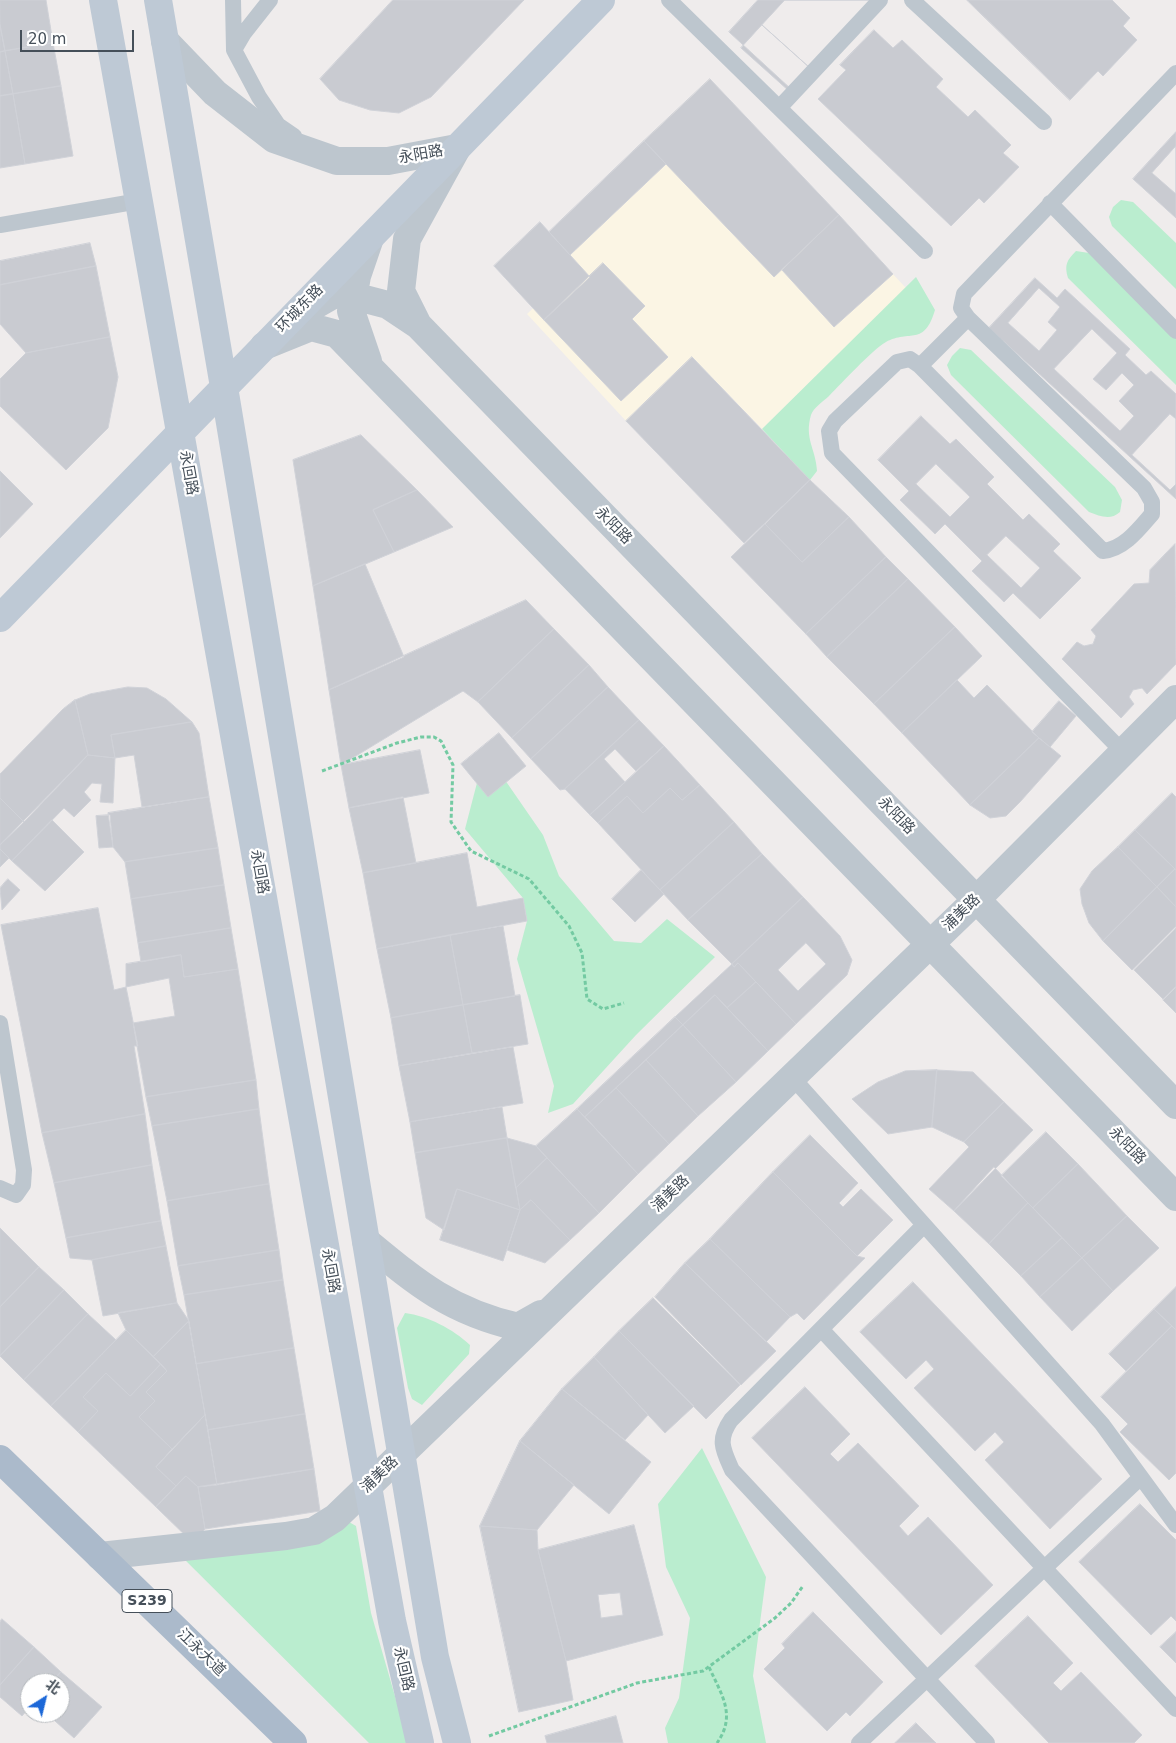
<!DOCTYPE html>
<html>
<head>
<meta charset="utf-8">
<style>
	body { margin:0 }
	#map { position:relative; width:1176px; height:1743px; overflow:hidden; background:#efecec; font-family:"DejaVu Sans","Noto Sans SC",sans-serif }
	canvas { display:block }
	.north { position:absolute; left:20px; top:1673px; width:50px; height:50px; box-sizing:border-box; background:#fff; border:1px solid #b5b9bd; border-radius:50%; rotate:36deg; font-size:14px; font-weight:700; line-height:20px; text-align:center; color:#454f59 }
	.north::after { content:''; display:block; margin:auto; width:18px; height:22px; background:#1c68d8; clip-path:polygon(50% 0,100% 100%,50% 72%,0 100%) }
	.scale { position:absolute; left:20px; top:30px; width:114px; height:22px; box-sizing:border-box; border:2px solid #454f59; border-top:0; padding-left:6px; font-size:15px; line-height:18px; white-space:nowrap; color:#454f59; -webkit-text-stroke:4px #fff; paint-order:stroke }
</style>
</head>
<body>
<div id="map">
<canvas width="1176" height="1743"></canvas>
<div class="north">北</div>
<div class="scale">20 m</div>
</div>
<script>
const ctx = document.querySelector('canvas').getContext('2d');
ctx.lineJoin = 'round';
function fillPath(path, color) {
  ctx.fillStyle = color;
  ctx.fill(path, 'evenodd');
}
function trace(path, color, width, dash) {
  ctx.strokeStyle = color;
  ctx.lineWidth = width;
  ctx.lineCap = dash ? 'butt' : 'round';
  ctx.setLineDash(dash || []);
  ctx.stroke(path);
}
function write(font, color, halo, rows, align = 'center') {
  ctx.font = font + ' "DejaVu Sans","Noto Sans SC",sans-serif';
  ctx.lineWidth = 4.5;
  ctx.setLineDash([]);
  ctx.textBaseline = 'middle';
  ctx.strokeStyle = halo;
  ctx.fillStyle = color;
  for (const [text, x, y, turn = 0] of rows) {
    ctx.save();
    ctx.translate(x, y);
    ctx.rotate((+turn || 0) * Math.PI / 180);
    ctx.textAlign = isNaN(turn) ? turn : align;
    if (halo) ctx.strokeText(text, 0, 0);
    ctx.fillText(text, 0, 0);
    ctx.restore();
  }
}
fillPath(new Path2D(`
	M710,79L906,288L762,429L692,357L626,421L527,314L579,265L570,255L666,164L644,141Z`), '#fbf5e4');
fillPath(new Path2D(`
	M1121,200L1133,202L1176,243V289L1112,226L1109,217L1113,207Z
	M1076,251L1089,253L1176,337V385L1068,278C1064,265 1067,260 1076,251Z
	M916,277L935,310C924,347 910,329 886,342C872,350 842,383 829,396C824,401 813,408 811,415C804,439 816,449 817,471L810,480L762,429Z
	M960,348L971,350L1115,487L1122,500L1120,512C1110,521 1100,516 1089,512L951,375L947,365L952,356Z
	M478,779L505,780L543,835L559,876L614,941L641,943L667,919L715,957L636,1035L573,1104L548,1113L554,1086L517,959L527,921L523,898L465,829Z
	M405,1313C428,1316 453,1329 470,1345L469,1354L422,1405L412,1399L408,1388L397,1328Z
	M702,1448L766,1577L753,1676L766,1743H668L665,1728L679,1698L690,1618L666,1567L658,1504Z
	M349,1522L356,1526L371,1613L401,1717L411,1743H369L178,1553Z`), '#baedcf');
const building = new Path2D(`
	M0,0H46L53,43L5,51L0,25Z
	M393,0H524L431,97L399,113L370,110L339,100L320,79Z
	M758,0H871L791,89L729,32Z
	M785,0H871L810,68L762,25Z
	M967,0H1112L1130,18L1123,26L1137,40L1103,76L1098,71L1070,100Z
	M0,25L5,51L0,52Z
	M762,25L810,68L789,91L741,48Z
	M874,30L893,48L902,40L943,79L936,87L968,117L975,110L1011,145L1003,153L1019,167L984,203L979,198L951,226L818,99L846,70L840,65Z
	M53,43L61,86L13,94L5,51Z
	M5,51L13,94L0,96V52Z
	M710,79L839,215L774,277L644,141Z
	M61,86L73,156L25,164L13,94Z
	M13,94L25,164L0,168V96Z
	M1176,132V218L1133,179Z
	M644,141L666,164L570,255L549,232Z
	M1176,146V194L1152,173Z
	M839,215L893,274L834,327L782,270Z
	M540,222L590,277L544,320L494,266Z
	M90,243L96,266L0,285V261Z
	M603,263L645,306L632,319L668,357L621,401L544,320Z
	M96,266L110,337L26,353L0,324V285Z
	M1035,278L1057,298L1065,289L1130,349L1125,355L1146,375L1151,371L1176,394V499L989,328Z
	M1039,288L1060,307L1048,322L1057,330L1039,351L1008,323Z
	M1092,329L1117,353L1093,379L1106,390L1122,373L1134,385L1119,401L1134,416L1120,431L1054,369Z
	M110,337L118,377L108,428L66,470L0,406V379L26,353Z
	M692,357L810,480L744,543L626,421Z
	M1170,414L1176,419V484L1170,490L1132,455Z
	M921,416L950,444L956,439L994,477L987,484L1023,520L1029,514L1060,544L1053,551L1081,578L1040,619L1013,593L1004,602L972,571L982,561L945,524L935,534L900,500L909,491L878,460Z
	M361,435L417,490L373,510L394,552L313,586L293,460Z
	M936,464L970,497L950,517L916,484Z
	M0,471L33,504L0,538Z
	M810,480L849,517L802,562L765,524Z
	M417,490L453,527L394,552L373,510Z
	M849,517L886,557L806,634L731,557L765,524L802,562Z
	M1006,536L1040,568L1021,588L987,555Z
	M1175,544L1176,664L1147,694L1142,688L1133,690L1129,697L1134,704L1121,718L1062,659L1077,642L1084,646L1093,644L1096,636L1091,630L1134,584L1149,583L1150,570Z
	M886,557L908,579L827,657L806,634Z
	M365,564L404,657L329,690L313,586Z
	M908,579L955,627L874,704L827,657Z
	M526,600L554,629L478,702L463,691L341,765L329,690Z
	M955,627L982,656L902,733L874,704Z
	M554,629L589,665L512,738L478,702Z
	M589,665L608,687L531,759L512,738Z
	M957,680L974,698L987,685L1039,738L970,805L902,733Z
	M128,687L147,688L166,699L192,722L111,735L115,758L88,755L75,700L90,694Z
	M608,687L639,720L565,789L560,790L531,759Z
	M75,700L88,755L24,822L0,798V774L63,709Z
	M1059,701L1076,716L1050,747L1032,732Z
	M639,720L664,746L636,771L615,749L604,759L625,782L590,815L565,789Z
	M192,722L199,733L209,797L142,807L134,755L115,758L111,735Z
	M499,733L526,766L488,797L461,764Z
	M1039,738L1061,756L1020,802L1006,816L990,818L970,805Z
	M664,746L700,785L682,800L670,788L643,813L627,796L598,823L590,815Z
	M420,750L429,793L349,808L341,765Z
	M88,755L115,758L113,803L100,802L102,784L92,783L84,792L91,800L74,817L64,808L12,861L0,849V845Z
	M700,785L734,822L660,890L598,823L627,796L643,813L670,788L682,800Z
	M1172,793L1176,797V870L1135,830Z
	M209,797L218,848L125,862L113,847L108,813Z
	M403,797L416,863L363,873L349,808Z
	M0,798L24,822L0,845Z
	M110,815L113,847L99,848L96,816Z
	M52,820L84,852L45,891L12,861Z
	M734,822L762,854L688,920L660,890Z
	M1135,830L1175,869L1157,887L1118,847Z
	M1118,847L1157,887L1103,941L1089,923L1082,904L1080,889L1092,871Z
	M218,848L224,885L131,899L125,862Z
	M0,849L9,858L0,867Z
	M467,853L477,907L523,898L527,921L377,949L363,873Z
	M762,854L803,897L732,964L688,920Z
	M1175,869L1176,870V907L1157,887Z
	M641,870L664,894L635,922L612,899Z
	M8,879L20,890L2,910L0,888Z
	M224,885L231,928L138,943L131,899Z
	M1157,887L1176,907V926L1132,970L1103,941Z
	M803,897L840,936L852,960L847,975L796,1024L738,963L734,967L732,964ZM806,943L826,964L798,991L778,970Z
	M98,908L114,990L126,987L138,1046H134L145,1114L42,1133L1,925Z
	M503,926L515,996L463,1005L450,935Z
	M231,928L238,969L184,977L181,955L141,962L138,943Z
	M1176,928V986L1163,999L1134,970Z
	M450,935L463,1005L391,1018L377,949Z
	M181,955L184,977L238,969L256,1080L146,1097L133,1023L175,1016L169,978L126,987V964Z
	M738,963L756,982L727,1008L715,995L683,1025L675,1017L732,964L734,967Z
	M756,982L796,1024L768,1051L727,1008Z
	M1176,987V1013L1163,1000Z
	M520,995L528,1044L472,1053L463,1005Z
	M715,995L768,1051L736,1082L683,1025Z
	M463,1005L472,1053L399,1066L391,1018Z
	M675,1017L683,1025L585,1117L577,1109Z
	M683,1025L736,1082L698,1116L646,1060Z
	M513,1047L523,1103L410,1122L399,1066Z
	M646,1060L698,1116L669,1144L616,1088Z
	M937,1070L932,1127L888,1134L852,1099L878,1082L905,1071Z
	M937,1070L973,1072L1004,1102L964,1142L932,1127Z
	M256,1080L259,1109L152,1126L146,1097Z
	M616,1088L669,1144L638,1174L585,1117Z
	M1004,1102L1033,1130L954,1211L929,1189L969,1147L964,1142Z
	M502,1107L507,1138L415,1153L410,1122Z
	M259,1109L269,1184L167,1201L152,1126Z
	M577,1109L638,1174L599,1213L536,1146Z
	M145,1114L152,1165L54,1183L42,1133Z
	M1046,1132L1078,1164L1033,1208L1001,1176Z
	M810,1135L858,1183L839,1203L843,1207L861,1189L893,1220L857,1256L773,1172Z
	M507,1138L520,1210L457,1189L444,1230L426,1218L415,1153Z
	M507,1138L536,1146L547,1158L516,1188Z
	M547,1158L599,1213L570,1240L531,1200L520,1210L516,1188Z
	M1078,1164L1127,1216L1082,1258L1033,1208Z
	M152,1165L161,1221L66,1238L54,1183Z
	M994,1167L1028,1203L989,1244L954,1211Z
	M773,1172L857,1256L865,1258L804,1320L797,1313L790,1317L710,1239Z
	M269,1184L279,1250L178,1266L167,1201Z
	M457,1189L520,1210L503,1261L440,1240Z
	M531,1200L570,1240L545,1263L507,1250L520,1210Z
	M1028,1203L1062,1238L1021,1276L989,1244Z
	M1127,1216L1159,1248L1113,1291L1082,1258Z
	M161,1221L166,1246L92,1260L70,1258L66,1238Z
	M0,1228L39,1267L0,1307Z
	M1062,1238L1082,1258L1040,1297L1021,1276Z
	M710,1239L790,1317L766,1342L685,1263Z
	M166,1246L177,1303L103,1316L92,1260Z
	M279,1250L283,1280L184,1295L178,1266Z
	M1082,1258L1113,1291L1072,1331L1040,1297Z
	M685,1263L776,1351L741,1385L655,1297Z
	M39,1267L64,1290L0,1356V1307Z
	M283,1280L294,1348L196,1364L184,1295Z
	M913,1282L1102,1479L1050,1529L985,1460L1004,1442L995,1432L975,1451L914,1388L934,1369L926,1360L906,1379L860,1332Z
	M1176,1287V1330L1154,1309Z
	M64,1290L88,1314L24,1380L0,1356Z
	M653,1298L740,1385L706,1419L619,1331Z
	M177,1303L189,1321L153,1357L126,1330L118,1313Z
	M1154,1309L1172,1326L1126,1371L1109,1354Z
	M88,1314L116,1340L51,1406L24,1380Z
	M189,1321L205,1415L172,1449L139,1417L155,1401L146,1392L167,1371L153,1357Z
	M1172,1326L1176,1330V1473L1169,1480L1120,1432L1128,1424L1101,1397Z
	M126,1330L161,1364L130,1396L106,1373L83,1397L98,1411L78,1432L51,1406Z
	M619,1331L694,1406L665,1433L594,1357Z
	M294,1348L305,1414L208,1430L196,1364Z
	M594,1357L648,1415L625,1440L562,1389Z
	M161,1364L167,1371L146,1392L155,1401L139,1417L172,1449L156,1467L176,1486L156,1507L78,1432L98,1411L83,1397L106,1373L130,1396Z
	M805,1387L850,1434L830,1454L838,1462L858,1443L919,1506L899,1526L908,1536L928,1517L993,1585L941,1635L752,1438Z
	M562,1389L651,1462L609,1514L520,1441Z
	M305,1414L314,1469L217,1485L208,1430Z
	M205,1415L217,1485L198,1487L186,1476L176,1486L156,1467Z
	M520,1441L574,1485L537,1530L480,1526Z
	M314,1469L320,1511L205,1529L198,1487Z
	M186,1476L198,1487L205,1529L192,1542L156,1507Z
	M1140,1504L1176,1540V1621L1171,1616L1151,1635L1079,1562Z
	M634,1525L663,1635L566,1661L538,1550Z
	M480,1526L537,1530L538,1550L566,1661L573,1700L519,1712Z
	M620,1593L623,1615L601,1618L598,1595Z
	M813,1612L883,1682L850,1716L846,1712L827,1731L764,1669L785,1648L782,1644Z
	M1028,1616L1073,1663L1053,1683L1061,1691L1081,1672L1142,1735L1134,1743H1049L975,1666Z
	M2,1619L34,1647L0,1685V1622Z
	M1176,1632V1663L1160,1647Z
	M34,1647L61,1672L51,1683H30V1707L22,1716L0,1697V1685Z
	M61,1672L102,1707L74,1738L46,1713H60V1683H51Z
	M616,1716L623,1743H547L545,1736Z
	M916,1723L936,1743H895Z`);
fillPath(building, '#c9cbd1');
trace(building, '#d0d2d8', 1);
trace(new Path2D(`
	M322,771L397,743L421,737H434L441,741L453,765L451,822L471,851L529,879L569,926L582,953L587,999L603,1009L624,1003
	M709,1667C721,1694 737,1715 717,1743
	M489,1736L637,1683L703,1671L775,1618L791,1603L803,1586`), '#73caa2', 3, [4, 2.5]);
trace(new Path2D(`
	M233,0L234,50L259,97L278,125L294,136
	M669,0L925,251
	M912,0L1044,122
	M234,50L244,33L270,0
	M779,108L880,0
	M1050,203L1176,331
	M0,225L139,201
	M920,366L968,318
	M1123,752L832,453L829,431L835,421L897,362L910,359L920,366L1103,551C1124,549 1139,529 1152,514V502L1144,488L968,318L961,308L964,294L1176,73
	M0,1023L24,1170L23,1185L16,1195L0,1188
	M792,1077L1102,1424L1176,1525
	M924,1225L731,1420C717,1440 723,1450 732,1470L987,1743
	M821,1329L1176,1709
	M859,1743L1141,1477`), '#bdc6ce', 16);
trace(new Path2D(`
	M165,41L215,93L274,139L337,161H388L457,148L407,239L401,291L418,325L1176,1105
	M303,312L338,292L388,305L418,325
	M264,346L311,327L337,334L1176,1197
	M368,361L351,311L357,276L370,238
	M366,1241C418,1284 450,1311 518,1327L541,1314
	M100,1556L286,1536L314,1531L335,1518L977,899L1176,699`), '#bdc6ce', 28);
trace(new Path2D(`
	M103,0L392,1621L420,1743
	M158,0L224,387L435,1657L457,1743
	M0,618L601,0`), '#bec9d5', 28);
trace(new Path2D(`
	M0,1459L293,1743`), '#abbacb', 28);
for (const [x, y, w] of [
	[147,1601,50]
]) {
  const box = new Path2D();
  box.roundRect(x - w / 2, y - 11.5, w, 23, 4);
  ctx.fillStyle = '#fff';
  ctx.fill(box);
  trace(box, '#454f59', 1);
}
write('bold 14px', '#454f59', null, [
	["S239",147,1601]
]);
write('15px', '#454f59', '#fff', [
	["永阳路",421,155,-10],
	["环城东路",300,309,-46],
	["永回路",188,473,80],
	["永阳路",613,526,46],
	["永阳路",896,816,46],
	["永回路",259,872,80],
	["浦美路",962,913,-44],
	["永阳路",1127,1146,46],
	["浦美路",671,1194,-44],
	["永回路",330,1271,80],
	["浦美路",380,1475,-44],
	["江永大道",201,1653,44],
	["永回路",403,1669,77]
]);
</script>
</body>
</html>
